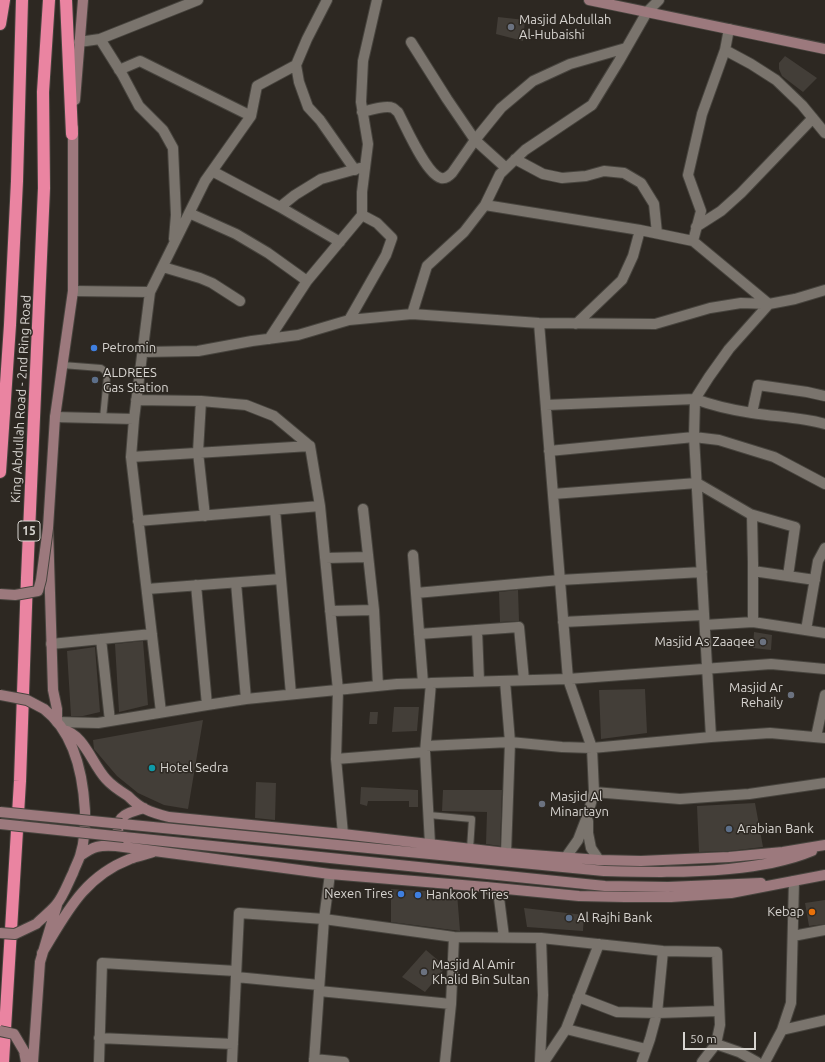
<!DOCTYPE html>
<html>
<head>
<meta charset="utf-8">
<style>
	body { margin:0 }
	#map { position:relative; width:825px; height:1062px; overflow:hidden; background:#2d2822; font-family:Ubuntu,sans-serif }
	canvas { display:block }
	.scale { position:absolute; left:683px; top:1032px; width:73px; height:18px; box-sizing:border-box; border:2px solid #d7d4d0; border-top:0; padding-left:5px; font-size:12px; line-height:14px; white-space:nowrap; color:#d7d4d0; -webkit-text-stroke:3px #2d2822; paint-order:stroke }
</style>
</head>
<body>
<div id="map">
<canvas width="825" height="1062"></canvas>
<div class="scale">50 m</div>
</div>
<script>
const ctx = document.querySelector('canvas').getContext('2d');
ctx.lineJoin = 'round';
function fillPath(path, color) {
  ctx.fillStyle = color;
  ctx.fill(path, 'evenodd');
}
function trace(path, color, width, dash) {
  ctx.strokeStyle = color;
  ctx.lineWidth = width;
  ctx.lineCap = dash ? 'butt' : 'round';
  ctx.setLineDash(dash || []);
  ctx.stroke(path);
}
function write(font, color, halo, rows, align = 'center') {
  ctx.font = font + ' Ubuntu,sans-serif';
  ctx.lineWidth = 3;
  ctx.setLineDash([]);
  ctx.textBaseline = 'middle';
  ctx.strokeStyle = halo;
  ctx.fillStyle = color;
  for (const [text, x, y, turn = 0] of rows) {
    ctx.save();
    ctx.translate(x, y);
    ctx.rotate((+turn || 0) * Math.PI / 180);
    ctx.textAlign = isNaN(turn) ? turn : align;
    if (halo) ctx.strokeText(text, 0, 0);
    ctx.fillText(text, 0, 0);
    ctx.restore();
  }
}
fillPath(new Path2D(`
	M498,17L525,20L523,41L496,34Z
	M785,56L817,78L803,92L782,76L779,69V63Z
	M518,590L519,621L500,622L499,592Z
	M754,632L772,635L771,650L753,648Z
	M143,641L148,705L119,712L115,644Z
	M95,647L100,712L83,716H71L67,651Z
	M645,689L647,733L601,739L599,690Z
	M394,707H419L417,731L392,732Z
	M370,712H378L377,724H369Z
	M203,720L188,809L164,805L138,793L117,776L94,749L93,740Z
	M256,782L276,783L275,820L255,818Z
	M361,787L418,790V807H409V801H368L367,806L360,804Z
	M443,790H502L500,846L486,844L487,812L442,811Z
	M755,803L763,847L729,851L699,852L697,806Z
	M391,889L457,893L460,931L391,922Z
	M825,900V924L809,926L805,903Z
	M524,908L584,915L583,931L527,927Z
	M426,950L446,967L425,992L402,977Z`), '#433e38');
const service = new Path2D(`
	M62,365L101,368L105,371L107,377L103,418
	M429,815L472,819L470,849`);
const minor = new Path2D(`
	M327,0L307,39L296,65L299,82L308,107L320,120L355,170
	M100,39L122,74L139,106L163,130L173,148L176,215L174,239
	M79,42L100,39L198,0
	M411,42L447,99L475,140L506,168
	M725,50L751,64L776,80L802,105L825,133
	M119,70L140,61L251,116
	M362,112C370,110 386,105 393,108C395,109 396,111 398,112C406,127 426,174 441,178C446,179 449,176 452,173L475,140L501,108L533,81L570,64L626,48
	M515,159L543,174L562,178L586,176L604,171L624,173L641,183L654,204L657,233
	M212,171L280,207L340,242
	M485,205L640,230L693,241L769,304
	M280,207L295,195L321,179L360,168
	M189,213L236,234L268,253L307,281
	M362,215V192L368,144L361,102L363,61L377,0
	M696,227L721,211L741,193L813,118
	M693,241L701,211L688,175L702,114L725,50L729,29
	M163,267L200,278L212,283L240,301
	M73,291L150,292
	M412,314L427,266L464,232L485,205L500,174L525,150L592,105L619,61L647,12L659,0
	M539,323L568,679L592,748L594,792L588,814L578,840L566,857
	M576,324L622,280L633,256L640,230
	M269,339L307,281L362,215L377,223L392,238L386,255L349,320
	M143,352L198,351L252,341L298,335L349,320L412,314L539,323L655,324L710,308L741,303L769,304
	M136,400L201,401L246,405L274,416L310,446
	M201,401L198,452L205,516
	M546,405L695,399C714,406 732,410 752,413C776,417 801,417 825,424
	M752,413L758,385L807,392L825,396
	M55,417L134,419
	M549,451L694,437L719,440L774,457L825,484
	M131,457L310,446L320,506L338,690L336,759L343,834
	M553,494L697,483L752,515L753,563V622
	M363,509L374,610
	M275,510L291,694
	M750,514L795,527L788,576
	M138,521L320,506
	M413,555L423,683
	M325,558L368,557
	M753,571L815,580
	M236,583L246,699
	M196,585L207,705
	M147,589L281,579
	M416,593L560,580L702,572
	M330,611L374,610L378,686
	M563,622L704,615
	M705,625L753,622L825,633
	M477,630L479,681
	M806,630L818,561L825,548
	M419,634L519,627L524,680
	M101,639L110,721
	M51,644L152,634
	M505,681L510,742L562,747L592,748L711,737L770,733L825,738
	M161,712L131,457L134,419L150,292L205,181L251,116L257,86L296,65
	M57,722L98,723L207,705L246,699L397,684L568,679L771,664L825,669
	M711,737L694,437L695,399L709,377L729,349L769,304L795,299L825,290
	M816,737L825,695
	M426,746L510,742L506,853
	M336,759L425,752
	M594,792L680,799L749,794L825,783
	M588,821V833L591,848L599,860
	M430,844L425,752L431,683
	M486,887L499,898L504,937
	M793,936L825,930
	M236,977L319,985
	M319,991L451,1004
	M578,997L617,1012L657,1013L719,1011
	M566,1029L646,1049
	M782,1030L825,1020
	M99,1038L233,1044
	M716,1044L739,1052L757,1062
	M314,1059L344,1062
	M99,1062L102,963L236,971
	M232,1062L239,913L324,919L454,937L541,938L663,951L717,952L720,1025L716,1044L702,1062
	M314,1062L324,919L330,874
	M445,1062L451,1004L454,937
	M540,1062L543,995L541,938
	M544,1062L566,1029L599,944
	M642,1062L650,1039L657,1013L663,951
	M765,1062L782,1030L791,1003L794,881`);
const secondary = new Path2D(`
	M589,0L825,49
	M75,100L83,0
	M57,722V709L53,690L48,528L55,417L73,291V128
	M63,730C84,734 92,764 106,779C112,786 120,791 128,796C133,801 139,806 145,809C153,813 161,815 169,817L343,834L506,853L599,860L641,861L729,857L783,852L825,845
	M122,824L604,871C646,872 687,873 729,869C757,866 786,862 812,851
	M124,837L605,886L668,887L761,883
	M125,841C119,838 118,834 118,828C118,814 132,812 144,808
	M80,856C94,846 99,845 116,846L330,874L486,887L579,896L625,897H671L731,893L825,875
	M36,924C42,918 50,912 56,905C63,897 68,883 73,873C75,867 78,862 80,856C85,841 85,826 85,811C83,774 74,732 44,709
	M42,953C66,914 83,877 130,859C137,856 145,855 153,852
	M24,1051L26,1062
	M33,1062L40,962L57,905`);
const motorway = new Path2D(`
	M66,0L72,134
	M0,24L4,0
	M0,472L10,325L17,181L22,0
	M3,1062L20,781L27,578L44,188L43,92L49,0`);
trace(service, '#47443e', 8);
trace(minor, '#47443e', 12);
trace(secondary, '#47443e', 12);
trace(motorway, '#47443e', 14);
trace(service, '#7a746d', 6);
trace(minor, '#7a746d', 10);
trace(secondary, '#9c797d', 10);
trace(motorway, '#ea84a1', 12);
const secondaryBridge = new Path2D(`
	M0,594L15,595L38,591L41,580L48,528
	M0,695L27,700L44,709
	M0,812L122,824
	M0,824L124,837
	M0,933L15,934L36,924
	M0,1031L14,1034L24,1051`);
trace(secondaryBridge, '#47443e', 12, []);
trace(secondaryBridge, '#9c797d', 10);
for (const [x, y, r, color] of [
	[511,27,4,"#6b7280"],
	[94,348,4,"#3f7fe0"],
	[95,380,4,"#5c6f8a"],
	[763,642,4,"#6b7280"],
	[791,695,4,"#6b7280"],
	[152,768,4,"#0f9aa8"],
	[542,804,4,"#6b7280"],
	[729,829,4,"#5c6f8a"],
	[401,894,4,"#3f7fe0"],
	[418,895,4,"#3f7fe0"],
	[812,912,4,"#e8710a"],
	[569,918,4,"#5c6f8a"],
	[424,972,4,"#6b7280"]
]) {
  const dot = new Path2D();
  dot.arc(x, y, r, 0, 2 * Math.PI);
  ctx.fillStyle = color;
  ctx.fill(dot);
  trace(dot, '#2d2822', 1.5);
}
for (const [x, y, w] of [
	[29,531,22]
]) {
  const box = new Path2D();
  box.roundRect(x - w / 2, y - 10, w, 20, 3);
  ctx.fillStyle = '#2d2822';
  ctx.fill(box);
  trace(box, '#d7d4d0', 1);
}
write('bold 12px', '#d7d4d0', null, [
	["15",29,531]
]);
write('13px', '#d7d4d0', '#2d2822', [
	["Masjid Abdullah",519,20],
	["Al-Hubaishi",519,35],
	["Petromin",102,348],
	["ALDREES",103,373],
	["Gas Station",103,388],
	["Masjid As Zaaqee",755,642,"right"],
	["Masjid Ar",783,688,"right"],
	["Rehaily",783,703,"right"],
	["Hotel Sedra",160,768],
	["Masjid Al",550,797],
	["Minartayn",550,812],
	["Arabian Bank",737,829],
	["Nexen Tires",393,894,"right"],
	["Hankook Tires",426,895],
	["Kebap",804,912,"right"],
	["Al Rajhi Bank",577,918],
	["Masjid Al Amir",432,965],
	["Khalid Bin Sultan",432,980]
], 'left');
write('13px', '#d7d4d0', '#2d2822', [
	["King Abdullah Road - 2nd Ring Road",21,399,-87]
]);
</script>
</body>
</html>
